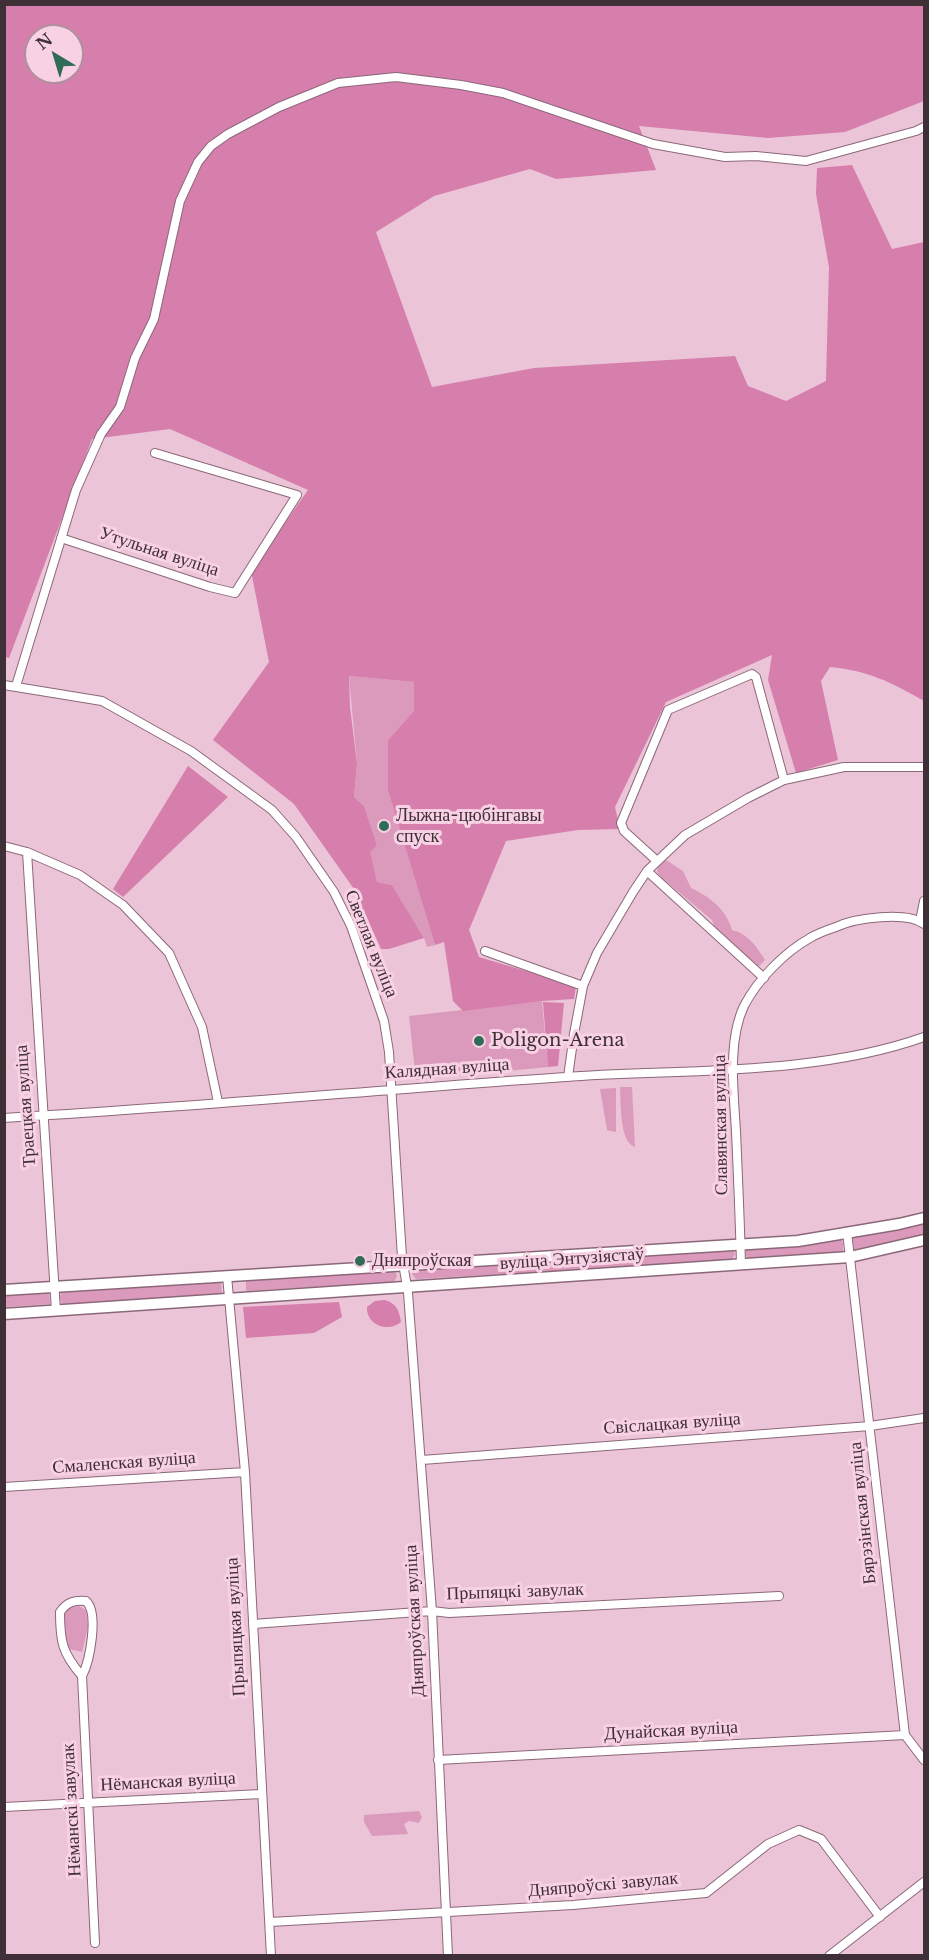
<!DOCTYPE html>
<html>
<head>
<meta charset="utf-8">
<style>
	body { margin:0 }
	#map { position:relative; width:929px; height:1960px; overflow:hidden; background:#ebc4d7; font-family:"Libre Baskerville",serif }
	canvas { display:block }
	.frame { position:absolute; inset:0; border:6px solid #3f2f37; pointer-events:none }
	.north { position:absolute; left:24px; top:24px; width:60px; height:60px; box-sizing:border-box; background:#f9d1e4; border:2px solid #af909f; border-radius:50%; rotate:322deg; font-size:16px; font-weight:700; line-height:24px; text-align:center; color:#3f2f37 }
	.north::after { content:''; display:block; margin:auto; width:21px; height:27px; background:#306c57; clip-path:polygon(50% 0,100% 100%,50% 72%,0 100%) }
</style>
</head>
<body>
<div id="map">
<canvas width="929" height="1960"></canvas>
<div class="frame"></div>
<div class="north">N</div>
</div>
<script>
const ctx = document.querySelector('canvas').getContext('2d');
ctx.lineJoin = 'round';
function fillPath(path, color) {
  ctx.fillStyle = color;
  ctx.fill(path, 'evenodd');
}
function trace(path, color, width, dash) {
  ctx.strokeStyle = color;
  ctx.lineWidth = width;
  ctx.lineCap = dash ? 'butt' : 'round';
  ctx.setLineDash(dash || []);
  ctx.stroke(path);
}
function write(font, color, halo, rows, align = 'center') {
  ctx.font = font + ' "Libre Baskerville",serif';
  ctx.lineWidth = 6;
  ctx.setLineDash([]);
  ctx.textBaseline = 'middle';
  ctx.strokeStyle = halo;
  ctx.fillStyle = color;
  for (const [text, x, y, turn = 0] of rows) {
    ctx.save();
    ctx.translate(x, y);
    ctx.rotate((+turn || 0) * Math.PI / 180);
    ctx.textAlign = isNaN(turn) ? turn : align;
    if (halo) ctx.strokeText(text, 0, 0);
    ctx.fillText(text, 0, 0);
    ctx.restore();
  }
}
fillPath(new Path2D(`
	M349,676L414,682V711L388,740V791L435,945L427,947L424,938L392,885L377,882L369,851L377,845L364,806L354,797L357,764Z
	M666,860L683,871L691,888C709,896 727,910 732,930C747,933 757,947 765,960L759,966L753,965L715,928L712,920L662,878L657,872L659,865Z
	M542,1001L548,1067L416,1080L409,1016Z
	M620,1087H632L635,1147C619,1142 621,1102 620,1087Z
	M616,1088V1132L607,1130L600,1089Z
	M924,1223V1234L854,1250L852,1238L898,1230Z
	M841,1239L843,1243V1252L749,1259L746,1256L745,1250L748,1249Z
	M732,1249L735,1254L731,1261L416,1279L412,1274L416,1268Z
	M395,1271L397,1276L394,1282L246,1291V1280Z
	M221,1282L222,1294L62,1304L60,1298L61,1292Z
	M49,1292L50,1304L5,1307V1295Z
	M79,1606L86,1610L88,1627L82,1652L69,1649L63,1625L64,1612L68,1608Z
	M419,1811L422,1817L419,1823L409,1821L404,1824L408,1834L372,1836L364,1822V1815Z`), '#db9abb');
fillPath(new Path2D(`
	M4,5H924V101L845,132L768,138L639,126L656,170L556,179L530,169L434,196L376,232L432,387L534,368L735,356L748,386L786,401L826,381L829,267L816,194L817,168L852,165L892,249L924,242V701C891,682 869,671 830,667L821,681L838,760L796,773L768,680L772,655L666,702L615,807L620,829L578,830L506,841L469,930L479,957L576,986L574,999L542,1001L463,1011L453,1001L444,942L435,945L388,791V740L414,711V682L349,676L350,707L357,764L354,797L364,806L377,845L370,852L377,882L392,885L424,938L389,949H381L354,889L294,804L213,740L269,662L251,571L308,490L170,429L92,439L9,658L5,657ZM36,36H72V72H36Z
	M188,766L228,797L123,897L113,889Z
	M543,1002L564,1003L558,1066L548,1067Z
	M385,1300C397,1304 399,1310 401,1322C388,1333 366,1325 367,1307L375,1301Z
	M339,1302L342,1317L314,1333L246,1338L243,1307Z`), '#d67eac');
const minor = new Path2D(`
	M61,538L210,587L235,593L297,495L155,453
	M4,685L102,701L191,751L272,810L296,837L334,892L351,926L384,1021L389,1052L402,1257L408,1293L432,1611L448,1956
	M16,686L76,490L101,434L120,407L135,358L154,319L180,201L198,162L211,146L228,134L279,107L338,83L396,77L461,85L503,93L653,144L725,157L756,156L806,161L916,131L924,127
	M4,846L27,852L80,875L123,905L169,953L202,1027L218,1102
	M27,852L56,1311
	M657,861L624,831L621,823L668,710L752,674L756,677L784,780
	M647,871L764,978
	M920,921L924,901
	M485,951L583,986
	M568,1077L574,1034L583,986L597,953L633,892L647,871L685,835L748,798L784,780L844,767H924
	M4,1118C192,1107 378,1090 565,1077C680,1069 815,1076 924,1037
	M847,1232L905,1735L924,1760
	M741,1265C740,1221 738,1176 736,1132C734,1094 727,1042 744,1006C758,979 785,952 810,938C818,933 827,930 836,927C855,918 906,911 924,924
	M227,1276L245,1472L271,1956
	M422,1460L870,1426L924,1418
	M4,1487L245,1472
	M253,1624L432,1611L449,1613L779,1596
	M82,1676C62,1653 60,1641 60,1612C67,1602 74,1600 86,1601C99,1613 90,1661 82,1676L95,1943
	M438,1760L905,1735
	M4,1807L261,1794
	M270,1922L573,1905L706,1893L768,1844L799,1830L821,1839L880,1917
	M829,1956L924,1882`);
const tertiary = new Path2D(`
	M4,1290L798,1241L899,1224L924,1218
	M4,1314L850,1257L924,1240`);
trace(minor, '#8b6879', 10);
trace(tertiary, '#8b6879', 13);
trace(minor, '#fff', 8);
trace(tertiary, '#fff', 10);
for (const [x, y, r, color] of [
	[384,826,6,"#306c57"],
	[479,1041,6,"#306c57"],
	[360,1261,6,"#306c57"]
]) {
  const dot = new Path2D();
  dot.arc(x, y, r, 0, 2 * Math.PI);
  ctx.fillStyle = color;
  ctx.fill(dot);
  trace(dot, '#f9d1e4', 2);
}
write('18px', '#3f2f37', '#f9d1e4', [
	["Утульная вуліца",159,552,18],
	["Светлая вуліца",371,944,68],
	["Калядная вуліца",447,1069,-4],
	["Траецкая вуліца",26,1106,-94],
	["Славянская вуліца",721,1125,-91],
	["вуліца Энтузіястаў",572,1259,-4],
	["Свіслацкая вуліца",672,1424,-4],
	["Смаленская вуліца",124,1463,-4],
	["Бярэзінская вуліца",863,1513,-96],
	["Прыпяцкі завулак",515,1592,-2],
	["Дняпроўская вуліца",415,1621,-93],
	["Прыпяцкая вуліца",236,1627,-93],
	["Дунайская вуліца",671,1731,-3],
	["Нёманская вуліца",168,1782,-3],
	["Нёманскі завулак",72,1810,-93],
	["Дняпроўскі завулак",603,1885,-5]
]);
write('18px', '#3f2f37', '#f9d1e4', [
	["Лыжна-цюбінгавы",396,816],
	["спуск",396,837],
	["Poligon-Arena",491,1041],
	["Дняпроўская",372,1261]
], 'left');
</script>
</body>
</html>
